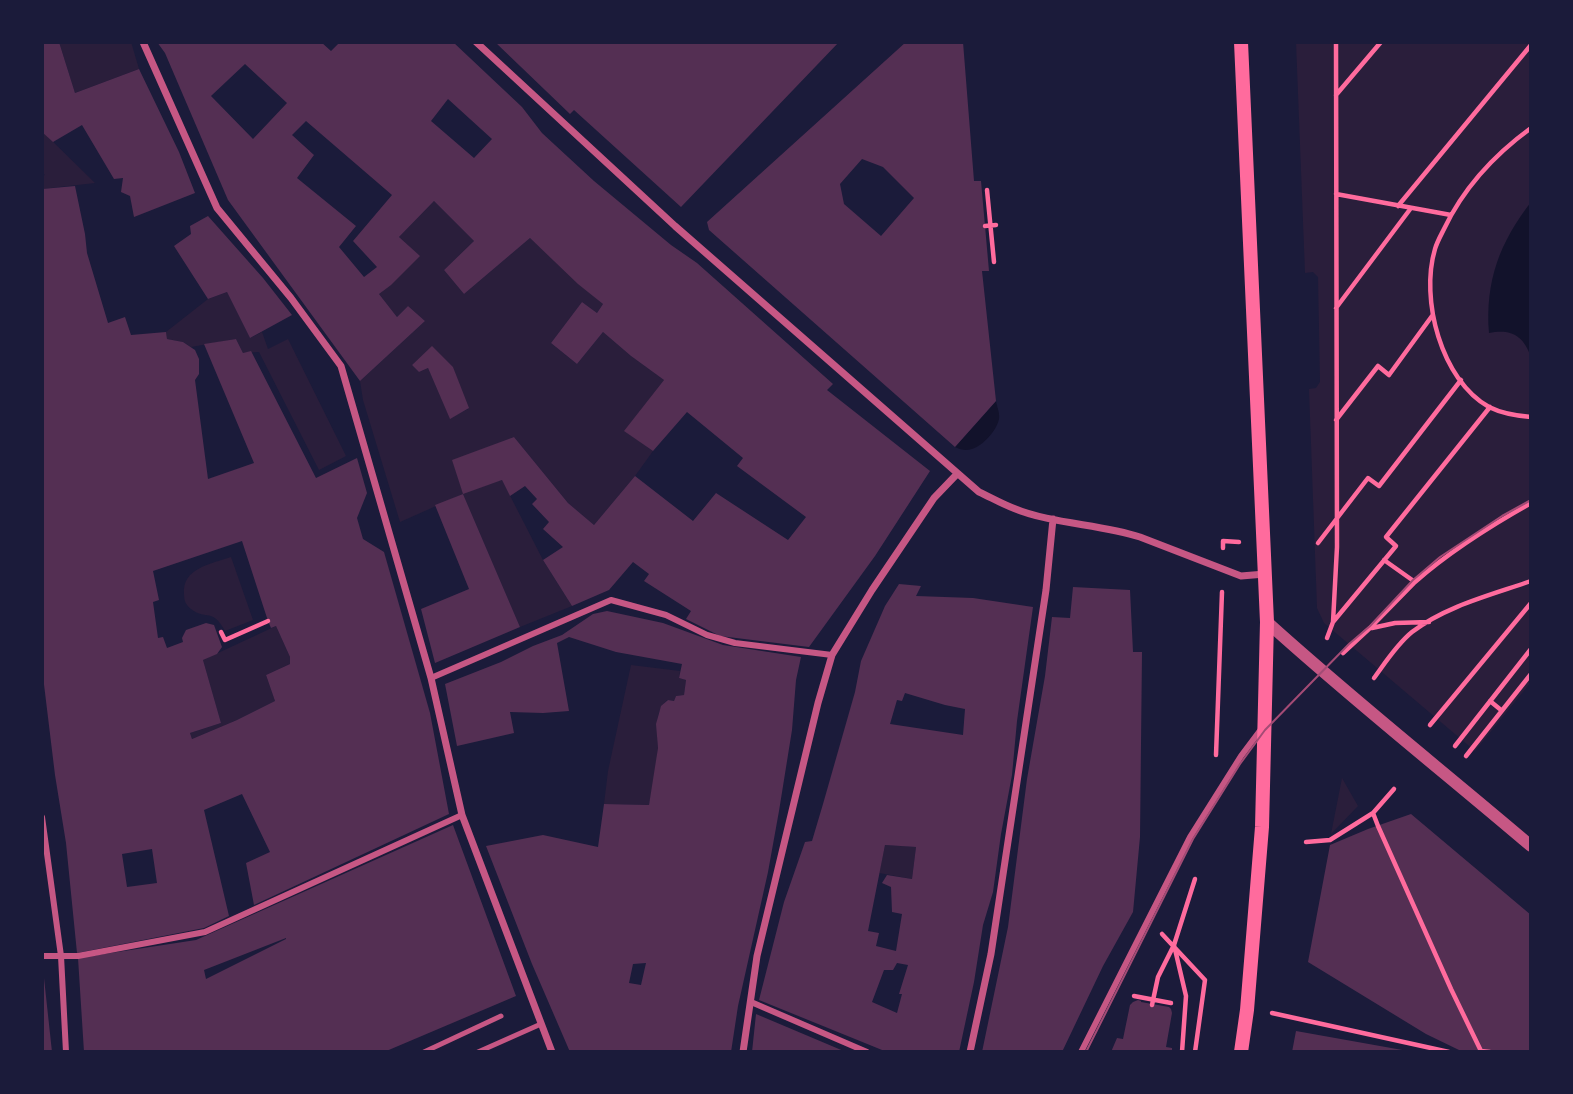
<!DOCTYPE html>
<html>
<head>
<meta charset="utf-8">
<style>
	body { margin:0 }
	#map { position:relative; width:1573px; height:1094px; overflow:hidden; background:#1b1b3a; font-family:"IBM Plex Sans",sans-serif }
	canvas { display:block }
	.frame { position:absolute; inset:0; border:44px solid #1b1b3a; pointer-events:none }
</style>
</head>
<body>
<div id="map">
<canvas width="1573" height="1094"></canvas>
<div class="frame"></div>
</div>
<script>
const ctx = document.querySelector('canvas').getContext('2d');
ctx.lineJoin = 'round';
function fillPath(path, color) {
  ctx.fillStyle = color;
  ctx.fill(path, 'evenodd');
}
function trace(path, color, width, dash) {
  ctx.strokeStyle = color;
  ctx.lineWidth = width;
  ctx.lineCap = dash ? 'butt' : 'round';
  ctx.setLineDash(dash || []);
  ctx.stroke(path);
}
fillPath(new Path2D(`
	M59,42H131L139,69L75,93Z
	M1296,42H1531V682L1475,751L1324,623L1317,608L1309,389L1316,388L1320,382L1318,277L1313,272L1305,273Z
	M42,132H43L95,183L42,189V176L45,175L42,172Z
	M434,201L474,241L444,270L464,294L530,238L603,304L597,313L582,302L551,343L577,364L603,332L631,356L664,380L625,431L653,451L635,476L594,525L568,503L514,437L453,461L463,493L502,480L543,560L572,606L520,627L463,494L400,522L363,400L360,381L425,321L408,306L397,317L379,294L419,256L399,237ZM432,347L453,367L468,409L450,418L428,368L419,372L412,365Z
	M227,292L250,338L262,332L268,349L288,339L346,456L319,470L259,352L243,353L236,339L191,347L183,342L167,339L166,332L208,299Z
	M231,557L253,620L225,631C212,607 207,621 191,609C186,605 184,601 184,594C182,568 211,564 231,557Z
	M276,626L290,657V664L266,675L275,701L237,720L192,739L190,733L221,723L203,660Z
	M631,665L680,671L679,678L686,680L684,695L676,696L674,701L667,700C653,714 658,730 658,748C657,767 653,787 649,805L604,804L608,771Z
	M1342,778L1358,806L1331,834Z
	M885,845L916,847L912,879L879,873Z`), '#2a1e3b');
fillPath(new Path2D(`
	M1531,202V357C1523,335 1511,329 1489,333C1485,281 1500,242 1531,202Z
	M996,401C997,407 1000,413 999,419C997,430 983,446 972,449C966,451 961,450 955,447Z`), '#12122b');
fillPath(new Path2D(`
	M42,42H59L75,93L139,69L179,152L195,193L134,217L130,196L121,192L123,178L114,179L82,125L53,142L42,132Z
	M157,42H321L331,51L340,42H453L522,107L542,133L594,181L671,245L697,263L833,384L827,390L930,471L875,556L809,647L720,636L686,619L691,611L644,581L649,574L633,562L609,590L572,606L543,560L563,547L543,529L549,522L532,504L537,499L525,486L510,496L502,480L463,494L520,627L435,663L421,609L469,589L435,505L463,494L452,460L514,437L568,503L594,525L635,476L693,521L716,493L788,540L806,517L737,466L743,458L687,412L653,451L624,431L664,380L631,356L603,332L577,364L551,343L582,302L597,313L603,304L578,284L530,238L464,294L444,270L474,241L434,201L399,237L420,256L391,285L379,294L397,317L408,306L425,321L360,381L228,200L165,53ZM245,64L287,103L253,139L211,96ZM448,99L492,139L474,158L431,121ZM306,121L392,195L353,241L377,267L364,277L339,247L356,226L297,178L314,155L292,135Z
	M495,42H839L681,207L574,110L570,114Z
	M906,42H963L974,181H981L989,271H982L996,401L955,447L709,230L707,222ZM862,159L883,167L914,198L881,236L844,204L840,184Z
	M75,186L85,234L87,253L108,323L125,317L131,335L166,332L167,339L183,342L195,350L199,359V374L195,380L208,479L254,463L204,344L236,339L243,353L251,351L316,478L357,458L367,493L357,518L363,539L384,552L430,713L449,814L254,905L246,863L270,852L242,794L204,810L229,916L204,928L77,953L66,843L55,775L42,668V189ZM242,541L268,621L271,628L276,626L290,657V664L266,675L275,701L237,720L192,739L190,733L221,723L203,660L217,654L222,647L214,625L206,623L186,630L182,638L183,642L167,648L163,637L158,638L153,602L159,600L153,571ZM152,849L157,883L127,887L122,854Z
	M208,216L263,278L292,315L250,338L227,292L208,299L174,246L191,234L190,226Z
	M432,346L453,367L469,408L450,419L428,368L419,372L412,365Z
	M899,584L921,586L916,596L973,598L1033,607L1017,721L1012,775L1001,834L993,892L983,925L974,982L959,1052H887L759,1000L784,902L805,842L812,841L823,804L855,692L861,661L885,606ZM905,693L945,705L965,709L963,735L890,724L897,700L902,701ZM885,845L916,847L912,879L887,875L882,883L891,887L892,912L902,914L896,951L876,946L879,933L868,931ZM897,963L908,965L899,994H902L897,1013L872,1002L884,970H893Z
	M1073,587L1130,590L1133,652H1142L1140,837L1133,912L1103,966L1062,1052H982L1008,927L1027,779L1045,676L1052,617L1070,618Z
	M607,611L663,623L723,645L801,657L796,680L792,730L779,811L768,872L738,1006L731,1052H570L532,964L486,846L543,835L598,847L604,804L649,805L658,748L656,724L661,706L668,700L674,701L676,696L684,695L686,680L679,678L682,664L616,652L569,637L557,643L569,711L543,713L510,712L514,733L457,746L445,684L501,662L533,646L562,635L593,614ZM646,963L641,985L629,983L633,964Z
	M1411,814L1531,915V1052H1458L1459,1050L1426,1034L1308,962L1330,845L1368,829Z
	M453,825L516,996L384,1052H84L78,958L196,940ZM286,938V939L206,979L204,970Z
	M42,978H44L52,1052H42Z
	M1138,1000L1141,1001V1002L1169,1007L1171,1009L1172,1013L1166,1047L1172,1048V1052H1111L1117,1038L1123,1039L1130,1005L1133,1002Z
	M756,1014L846,1052H752Z
	M1296,1031L1408,1051V1052H1292Z`), '#542f53');
trace(new Path2D(`
	M1336,95L1381,42
	M1531,128C1494,155 1464,187 1444,229C1441,235 1437,242 1435,249C1420,299 1441,380 1489,407C1501,413 1518,416 1531,417
	M987,190L994,262
	M1336,194L1451,215
	M1398,206L1531,45
	M985,226L996,225
	M1336,308L1411,208
	M1336,420L1378,366L1389,375L1432,316
	M1318,543L1368,478L1379,486L1461,380
	M1223,548V541L1239,542
	M1384,560L1415,582C1450,551 1490,526 1531,503
	M1333,622L1396,546L1386,537L1490,407
	M1372,628L1395,623L1429,622
	M221,632L225,640L268,621
	M1327,638L1333,622L1337,547L1336,42
	M1343,653L1370,628L1415,582
	M1374,678C1385,663 1397,644 1412,632C1446,606 1491,595 1531,581
	M1490,701L1501,710
	M1430,725L1531,603
	M1455,746L1531,649
	M1216,755L1222,592
	M1466,756L1531,674
	M1394,789L1373,813L1378,826L1451,989L1481,1051L1490,1052
	M1306,842L1330,840L1373,813
	M1162,934L1205,980L1195,1052
	M1134,996L1171,1003
	M1152,1005L1158,977L1173,947
	M1272,1013L1449,1052
	M1182,1052L1186,996L1174,945L1195,879`), '#ff6b9d', 4.5);
trace(new Path2D(`
	M424,1052L501,1016
	M478,1052L541,1024`), '#c65784', 5);
trace(new Path2D(`
	M431,678L611,600L666,615L707,635L735,643L832,655
	M42,817L61,956L66,1052
	M42,956H78L205,932L462,815
	M751,1002L867,1052
	M1081,1052L1190,837L1241,756L1262,728`), '#c65784', 6);
trace(new Path2D(`
	M143,42L217,208L291,298L341,366L431,678L462,815L552,1052
	M476,42L675,226L979,492C990,497 1002,504 1013,508C1051,524 1100,524 1140,537L1241,576L1265,574
	M743,1052L757,956L818,703L832,655L872,590L934,498L957,474
	M970,1052L991,954L1046,590L1053,519`), '#c65784', 7);
trace(new Path2D(`
	M1267,622C1353,700 1443,771 1531,846`), '#c65784', 12);
trace(new Path2D(`
	M1241,42L1267,622L1262,827L1247,1010L1241,1052`), '#ff6b9d', 14);
trace(new Path2D(`
	M1086,1052L1193,839L1240,764L1265,730L1349,644L1370,626L1413,580L1440,557L1502,516L1531,500`), '#a44b75', 2);
</script>
</body>
</html>
